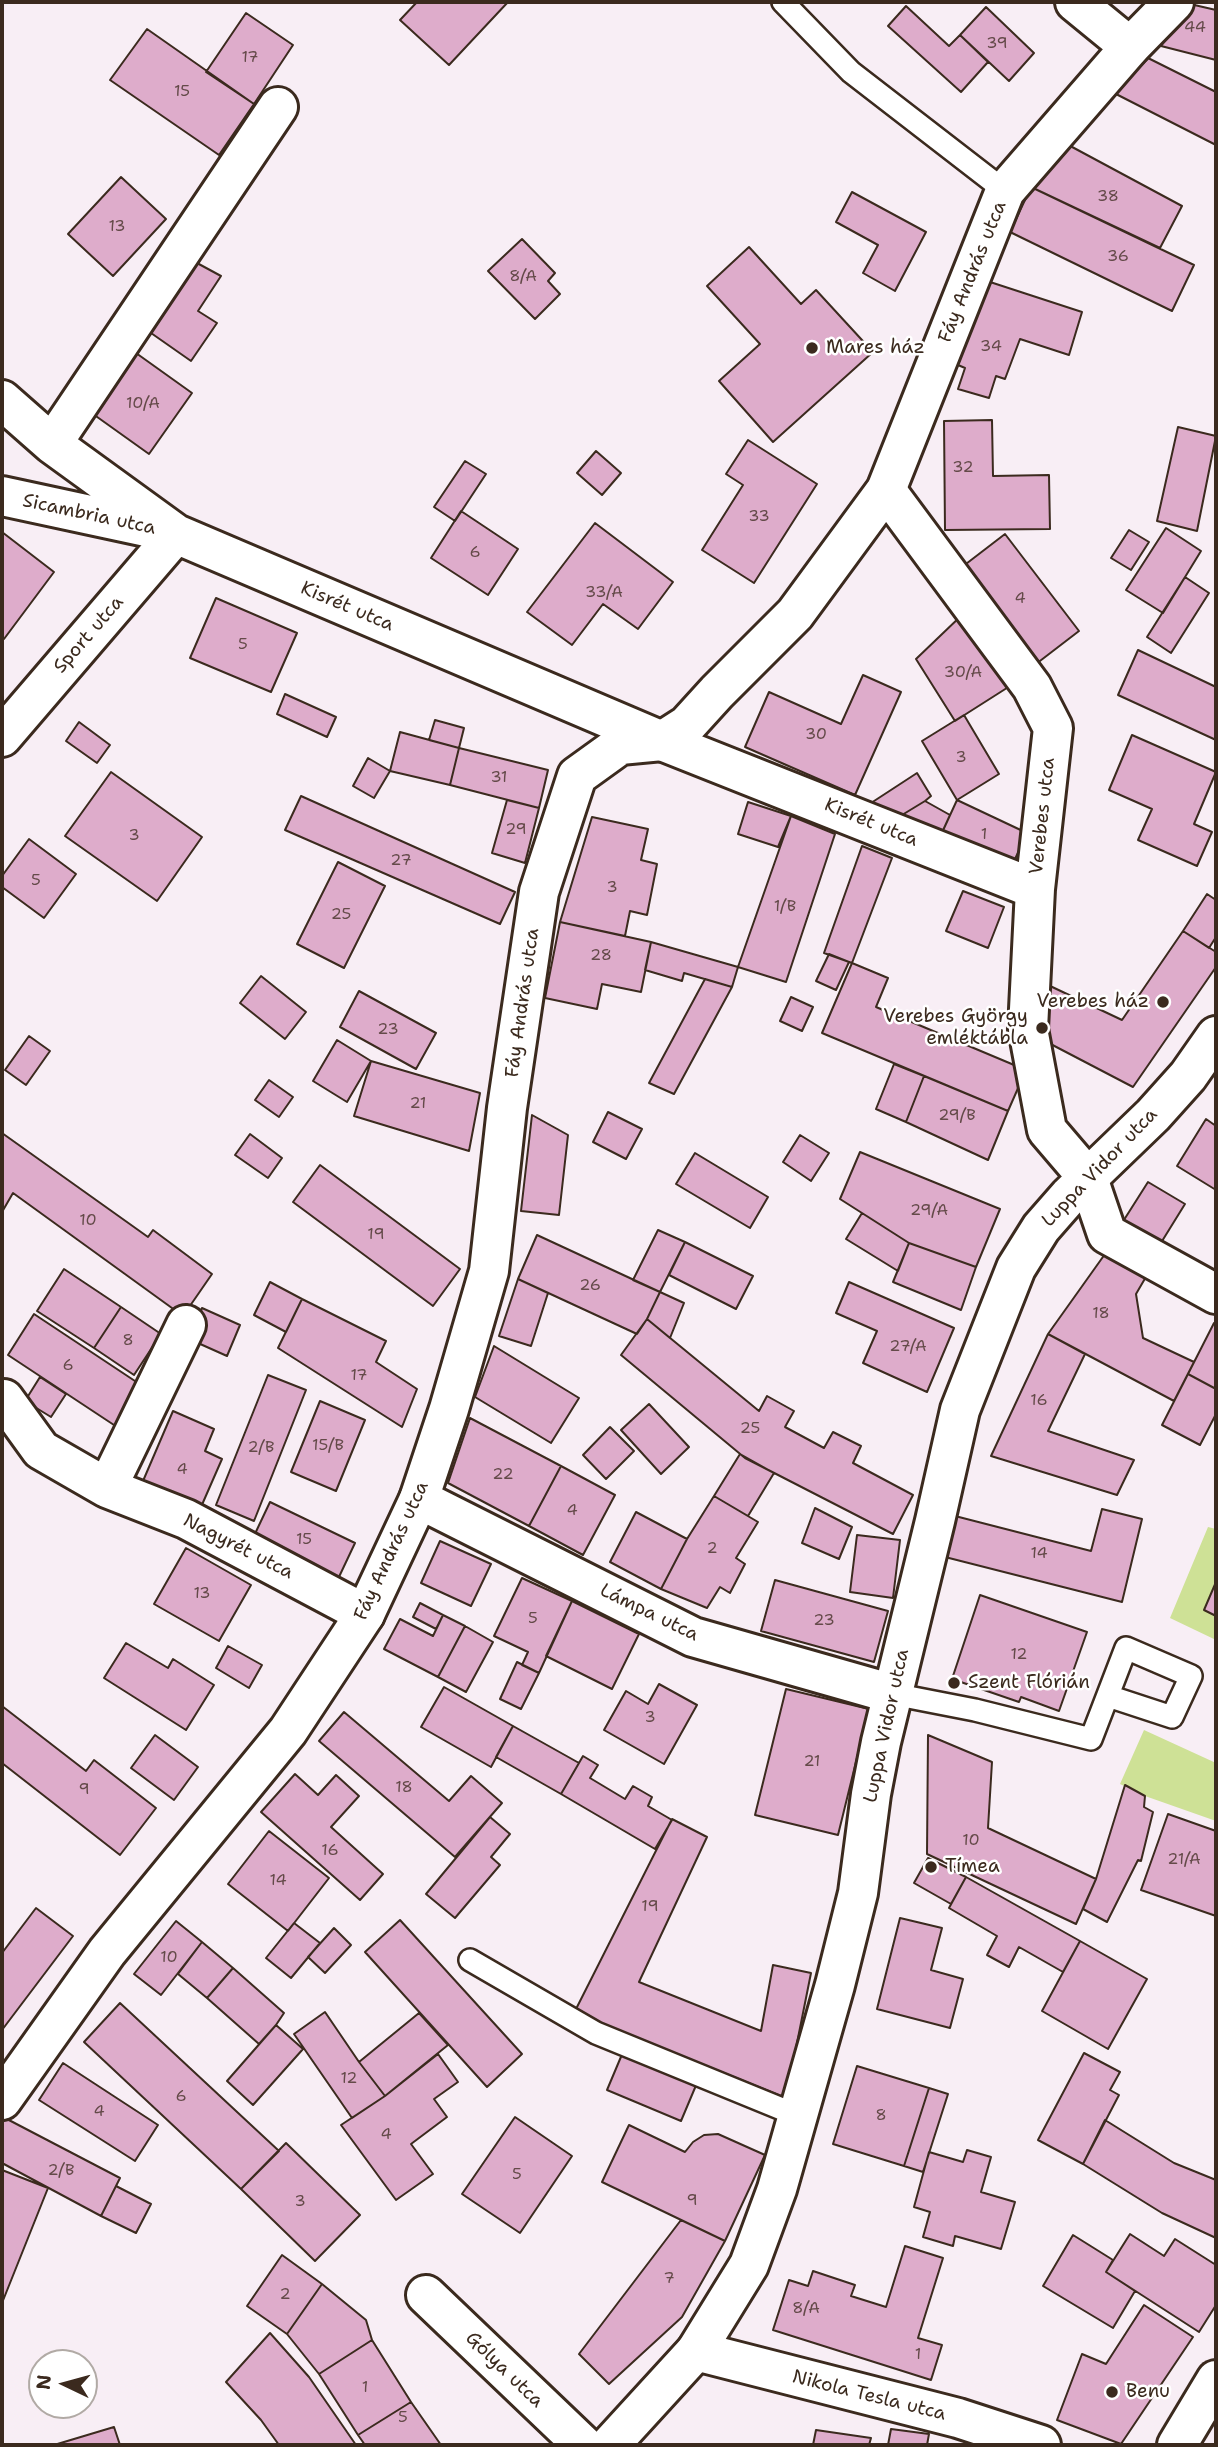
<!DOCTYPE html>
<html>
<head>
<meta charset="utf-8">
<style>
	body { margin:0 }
	#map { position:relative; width:1218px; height:2447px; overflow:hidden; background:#f8eef5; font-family:"Shantell Sans",sans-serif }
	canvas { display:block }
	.frame { position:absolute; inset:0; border:4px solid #3b2a1e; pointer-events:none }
	.north { position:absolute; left:28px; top:2349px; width:70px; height:70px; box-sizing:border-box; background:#fff; border:2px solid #b1aaa5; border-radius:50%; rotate:275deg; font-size:19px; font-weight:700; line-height:28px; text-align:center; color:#3b2a1e }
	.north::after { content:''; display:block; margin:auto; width:24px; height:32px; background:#3b2a1e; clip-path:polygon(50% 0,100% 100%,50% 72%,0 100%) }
</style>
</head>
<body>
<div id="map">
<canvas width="1218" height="2447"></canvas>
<div class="frame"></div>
<div class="north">N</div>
</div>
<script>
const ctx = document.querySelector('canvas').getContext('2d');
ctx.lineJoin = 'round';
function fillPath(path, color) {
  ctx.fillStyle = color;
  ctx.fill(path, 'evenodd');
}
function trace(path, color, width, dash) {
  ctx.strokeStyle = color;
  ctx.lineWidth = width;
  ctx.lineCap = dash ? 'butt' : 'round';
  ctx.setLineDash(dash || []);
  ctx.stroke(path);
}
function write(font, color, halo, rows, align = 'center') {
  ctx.font = font + ' "Shantell Sans",sans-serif';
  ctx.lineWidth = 5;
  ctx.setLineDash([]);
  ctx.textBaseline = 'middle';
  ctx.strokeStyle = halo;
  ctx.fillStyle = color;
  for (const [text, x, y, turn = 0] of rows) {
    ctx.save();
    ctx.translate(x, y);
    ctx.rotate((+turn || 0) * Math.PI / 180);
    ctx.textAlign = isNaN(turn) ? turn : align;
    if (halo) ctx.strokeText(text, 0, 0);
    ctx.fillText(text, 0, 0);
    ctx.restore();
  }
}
fillPath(new Path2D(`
	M1208,1527L1216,1529V1640L1170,1618Z
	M1144,1730L1216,1763V1821L1145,1796L1120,1784Z`), '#cee196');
const building = new Path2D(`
	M417,2H508L449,65L400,20Z
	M1190,4L1216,10V60L1161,46Z
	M906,6L949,46L960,35L988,62L961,92L888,26Z
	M986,7L1034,53L1009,81L960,35Z
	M246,13L293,45L254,104L206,72Z
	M147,29L254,104L219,155L110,80Z
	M1146,57L1216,92V145L1114,93Z
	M1061,141L1182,206L1160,248L1031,187Z
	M121,177L166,219L113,276L68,234Z
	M1031,187L1194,265L1172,311L1010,232Z
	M852,192L926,232L895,291L863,273L878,245L836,222Z
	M522,239L555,273L548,281L560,294L535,319L488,271Z
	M749,247L801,304L816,290L873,352L773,442L719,381L760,344L707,286Z
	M197,263L221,276L198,311L217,323L191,361L151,333Z
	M987,281L1082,312L1069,355L1020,339L1005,379L996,376L989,398L958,389L965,368L958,365Z
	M136,353L192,393L149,454L93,414Z
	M992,420L993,476L1049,475L1050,529L945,530L944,421Z
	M1178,427L1216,436L1197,531L1157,521Z
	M748,440L817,484L754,583L702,550L743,485L726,474Z
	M596,451L621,473L602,495L577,473Z
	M465,461L486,474L455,521L434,507Z
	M461,511L518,549L488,595L431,558Z
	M595,523L673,582L638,629L603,604L572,645L527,612Z
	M1166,528L1201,551L1163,613L1126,590Z
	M1129,530L1149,542L1131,570L1111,558Z
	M2,532L54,572L4,639L2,638Z
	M1005,534L1079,631L1036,664L962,567Z
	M1185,577L1209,593L1171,653L1147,637Z
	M216,598L297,633L271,692L190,658Z
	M963,614L1010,686L955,721L916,659Z
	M1138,650L1216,687V740L1118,695Z
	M863,675L901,692L855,795L745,747L769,692L841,724Z
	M285,694L336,717L327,737L277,714Z
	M964,715L999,774L957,800L922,741Z
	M435,720L464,728L459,748L429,740Z
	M79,722L110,745L97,763L66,741Z
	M400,732L459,748L450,785L390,771Z
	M1132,735L1216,772L1194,824L1212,832L1197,866L1138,840L1152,809L1109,790Z
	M459,748L548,770L539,808L450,785Z
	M368,758L390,771L374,798L353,786Z
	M111,772L202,837L157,901L65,836Z
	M917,773L931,796L925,801L902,815L871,803Z
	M301,796L515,892L500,924L285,830Z
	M507,800L539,808L525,863L492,853Z
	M957,800L1027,833L1010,870L940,837Z
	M925,801L950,815L940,837L902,815Z
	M748,802L791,816L778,847L738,834Z
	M791,816L835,834L786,982L738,967Z
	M592,817L648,829L641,860L657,864L647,915L630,911L625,936L560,922Z
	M29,839L76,874L44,918L2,887V876Z
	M862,846L892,858L852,963L824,953Z
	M338,862L385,886L344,968L297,944Z
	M963,891L1004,907L988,948L946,931Z
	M1207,894L1216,900V937L1209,948L1183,931Z
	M560,922L651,942L641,992L602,984L597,1009L545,998Z
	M1183,931L1216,952V967L1133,1087L1041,1039L1048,985L1122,1020Z
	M651,942L738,967L732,987L684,973L682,981L645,970Z
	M829,954L849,962L836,990L816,981Z
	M852,963L888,978L876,1007L1026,1070L1008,1111L822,1033Z
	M261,976L306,1012L285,1039L240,1003Z
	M705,979L732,987L674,1094L649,1083Z
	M359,991L436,1033L416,1069L340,1027Z
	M791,997L813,1007L802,1031L780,1021Z
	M29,1036L50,1051L26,1085L5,1070Z
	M337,1040L371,1061L347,1102L313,1081Z
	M371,1061L480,1093L469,1151L354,1116Z
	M894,1064L924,1076L906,1122L876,1109Z
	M924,1076L1008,1111L988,1160L906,1122Z
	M269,1080L293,1097L279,1117L255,1100Z
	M608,1112L642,1129L626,1159L593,1142Z
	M532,1115L568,1135L559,1215L521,1211Z
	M1206,1119L1216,1126V1190L1177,1166Z
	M2,1133L148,1237L153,1230L212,1274L183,1316L13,1193L2,1212Z
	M250,1134L282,1158L268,1178L235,1155Z
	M800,1135L829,1153L811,1181L783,1162Z
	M860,1152L1000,1209L976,1267L909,1243L840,1199Z
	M695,1153L768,1197L750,1228L676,1184Z
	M320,1165L460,1269L433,1306L293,1202Z
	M1148,1182L1185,1204L1159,1246L1122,1223Z
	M862,1213L909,1243L898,1271L846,1239Z
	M658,1230L685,1242L660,1292L633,1280Z
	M537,1235L660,1292L647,1319L637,1334L518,1279Z
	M685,1242L753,1276L736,1309L669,1275Z
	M909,1243L976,1267L961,1310L893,1282Z
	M1110,1247L1150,1270L1136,1294L1143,1338L1194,1362L1174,1401L1048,1334Z
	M64,1269L121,1307L94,1348L37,1311Z
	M518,1279L548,1293L531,1346L499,1336Z
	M270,1282L302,1299L286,1332L254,1315Z
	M849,1282L954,1328L927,1392L863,1363L877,1331L836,1313Z
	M660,1292L684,1303L670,1338L647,1319Z
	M302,1299L386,1341L376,1362L417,1389L402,1427L278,1348Z
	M121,1307L161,1334L134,1375L94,1348Z
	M202,1308L240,1325L227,1356L189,1339Z
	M34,1314L144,1387L117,1427L8,1355Z
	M647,1319L759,1411L767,1396L794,1411L785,1427L824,1448L833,1432L861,1446L853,1463L913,1495L893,1534L745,1458L621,1355Z
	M1214,1323L1216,1324V1389L1188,1374Z
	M1048,1334L1085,1354L1048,1431L1134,1460L1117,1495L991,1456Z
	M494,1346L579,1398L551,1443L475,1397Z
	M1188,1374L1216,1389V1414L1200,1445L1162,1425Z
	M268,1375L306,1390L254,1521L216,1505Z
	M40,1377L66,1394L51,1417L25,1401Z
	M320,1401L365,1420L336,1491L291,1472Z
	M649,1404L689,1447L661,1474L621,1430Z
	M173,1411L214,1429L205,1451L222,1459L201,1507L143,1481Z
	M470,1418L561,1466L529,1526L448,1483Z
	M610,1427L634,1451L606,1479L583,1455Z
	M740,1454L774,1473L748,1516L714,1496Z
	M561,1466L615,1495L583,1555L529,1526Z
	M714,1496L758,1522L736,1558L745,1564L730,1593L720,1587L707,1608L661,1589L687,1539Z
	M270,1502L355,1543L338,1579L253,1538Z
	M815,1508L852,1527L839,1559L802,1543Z
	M1102,1509L1142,1519L1122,1602L945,1557L955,1516L1091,1551Z
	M636,1512L687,1539L661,1589L610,1562Z
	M857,1535L900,1540L893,1598L850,1592Z
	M440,1541L491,1564L471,1606L421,1583Z
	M186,1548L251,1585L219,1641L154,1604Z
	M522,1578L572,1601L539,1673L522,1665L528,1652L494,1636Z
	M775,1580L888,1611L874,1662L761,1631Z
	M1216,1582V1616L1204,1610Z
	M980,1595L1087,1632L1059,1711L1021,1697L1019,1702L952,1679Z
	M572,1601L639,1634L612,1689L546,1656Z
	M420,1603L443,1615L436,1629L413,1617Z
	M443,1615L465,1626L438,1677L384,1649L400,1619L433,1636Z
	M465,1626L493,1642L466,1692L438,1677Z
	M126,1643L168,1668L173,1659L214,1685L186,1730L104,1678Z
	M228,1646L262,1665L249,1688L216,1668Z
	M517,1662L539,1673L521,1709L500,1699Z
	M659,1684L697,1705L664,1764L604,1730L626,1691L648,1704Z
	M444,1687L513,1726L491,1767L421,1727Z
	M786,1689L869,1709L838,1835L755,1815Z
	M2,1706L86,1771L94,1760L156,1808L120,1855L2,1763Z
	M344,1712L449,1801L471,1776L502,1803L455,1857L319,1741Z
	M513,1726L579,1763L561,1794L496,1757Z
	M155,1735L198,1767L174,1800L131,1768Z
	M928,1735L992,1762L988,1828L1096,1879L1076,1924L927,1854Z
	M583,1756L598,1765L590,1778L625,1799L633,1786L652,1797L648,1806L672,1820L655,1849L561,1794Z
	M295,1774L318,1795L336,1775L359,1796L331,1827L383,1874L360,1900L261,1812Z
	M1125,1785L1145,1796L1144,1807L1153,1812L1141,1861L1138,1860L1107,1922L1083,1909L1096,1879Z
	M1168,1814L1216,1831V1916L1141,1890Z
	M490,1817L510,1834L491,1857L500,1865L455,1918L426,1894Z
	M672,1819L707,1837L639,1982L761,2031L773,1965L811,1973L786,2098L574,2013Z
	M269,1831L329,1878L288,1931L228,1884Z
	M928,1858L966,1877L951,1904L914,1883Z
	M966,1877L1080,1941L1063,1972L1019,1947L1009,1967L987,1955L997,1936L949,1908Z
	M36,1908L73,1936L2,2030V1953Z
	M900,1918L942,1928L931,1970L963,1979L950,2028L877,2009Z
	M400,1920L522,2054L487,2087L365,1952Z
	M176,1921L202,1942L161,1995L134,1974Z
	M294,1923L320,1943L291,1978L266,1958Z
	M334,1928L351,1945L325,1973L308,1957Z
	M1080,1941L1147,1979L1108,2049L1042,2011Z
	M202,1942L233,1968L207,1998L178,1974Z
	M233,1968L284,2013L276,2025L259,2044L207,1998Z
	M120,2003L279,2151L241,2189L84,2042Z
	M325,2012L359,2062L385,2096L352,2118L294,2034Z
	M419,2013L448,2045L385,2096L359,2062Z
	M276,2025L303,2049L253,2105L227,2081Z
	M623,2052L697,2083L681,2121L607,2090Z
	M1084,2053L1120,2072L1110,2090L1119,2095L1083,2164L1038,2140Z
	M438,2054L458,2082L434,2099L447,2117L411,2144L433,2174L396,2200L341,2125L385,2096Z
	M63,2063L158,2125L135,2161L39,2100Z
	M857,2066L929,2088L904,2166L833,2144Z
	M929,2088L948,2094L923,2172L904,2166Z
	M515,2117L572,2156L520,2233L462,2194Z
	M5,2118L120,2178L101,2216L2,2163V2124Z
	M1105,2120L1174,2163L1216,2180V2238L1162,2213L1083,2164Z
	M629,2125L685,2152L693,2142L704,2135L718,2134L765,2155L725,2241L602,2182Z
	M286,2143L360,2215L315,2261L241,2189Z
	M967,2150L991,2157L981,2192L1015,2202L1001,2249L955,2236L953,2246L923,2237L930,2212L914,2207L929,2152L963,2162Z
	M2,2170L48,2188L2,2303Z
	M116,2186L151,2204L136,2233L101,2216Z
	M681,2220L725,2241L682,2317L609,2384L579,2354Z
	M1130,2234L1164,2256L1175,2239L1216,2265V2305L1199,2332L1106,2272Z
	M1073,2235L1113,2260L1106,2272L1135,2291L1113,2328L1043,2286Z
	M905,2246L943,2258L918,2338L942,2345L931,2380L773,2330L789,2280L808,2286L813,2271L855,2285L851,2296L886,2307Z
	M282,2255L322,2284L287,2334L247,2306Z
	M322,2284L366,2320L372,2340L319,2374L287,2334Z
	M1144,2305L1193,2337L1121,2444L1057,2420L1082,2354L1106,2364Z
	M270,2333L309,2377L356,2445H279L261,2420L226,2382Z
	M372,2340L411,2402L358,2435L319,2374Z
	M411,2402L441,2445H365L358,2435Z
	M114,2427L120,2445H54Z
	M891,2429L929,2434L927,2445H888Z
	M816,2430L871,2438L869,2445H813Z`);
fillPath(building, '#deaccb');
trace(building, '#3b2a1e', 2);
const service = new Path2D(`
	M783,2L851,72L1005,191
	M893,1694L975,1710L1091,1739L1126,1648L1191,1676L1172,1717L1108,1696
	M470,1960L596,2033L799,2116`);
const minor = new Path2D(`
	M1075,2L1130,47
	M278,107L52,444L176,534L662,741L1035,889
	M2,400L52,444
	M886,490L1032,687L1053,728L1035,889L1028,1029L1047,1130L1088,1178L1107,1234L1216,1294
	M2,496L160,530
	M2,737L176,534
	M186,1325L107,1488L186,1519L365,1614
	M4,1399L41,1450L107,1488
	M419,1499L693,1637L893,1694
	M426,2295L583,2445
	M696,2351L958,2418L1041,2445`);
const tertiary = new Path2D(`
	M2,2100L107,1952L288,1731L365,1614L419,1499L449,1409L489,1271L507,1108L539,892L577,776L620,745L662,741L687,725L717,692L795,614L886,490L1005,191L1130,47L1174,2
	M610,2445L696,2351L749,2265L777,2189L835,1985L858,1893L871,1794L881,1742L935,1521L960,1410L1016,1268L1041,1228L1069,1196L1153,1115L1188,1076L1216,1036`);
const secondary = new Path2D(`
	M1177,2445L1216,2380`);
trace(service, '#3b2a1e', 26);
trace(minor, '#3b2a1e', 44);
trace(tertiary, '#3b2a1e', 44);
trace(secondary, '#3b2a1e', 44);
trace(service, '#fff', 21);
trace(minor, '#fff', 38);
trace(tertiary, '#fff', 38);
trace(secondary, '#fff', 38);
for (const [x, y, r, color] of [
	[812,348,7,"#3b2a1e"],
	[1163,1002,7,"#3b2a1e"],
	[1042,1028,7,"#3b2a1e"],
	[954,1683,7,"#3b2a1e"],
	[931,1867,7,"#3b2a1e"],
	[1112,2392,7,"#3b2a1e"]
]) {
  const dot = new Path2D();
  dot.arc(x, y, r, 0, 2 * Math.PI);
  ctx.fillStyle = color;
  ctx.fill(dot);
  trace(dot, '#fff', 2.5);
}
write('16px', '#644a49', null, [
	["44",1195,28],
	["39",997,44],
	["17",250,58],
	["15",182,92],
	["38",1108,197],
	["13",117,227],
	["36",1118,257],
	["8/A",523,277],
	["34",991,347],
	["10/A",143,404],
	["32",963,468],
	["33",759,517],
	["6",475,553],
	["33/A",604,593],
	["4",1020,599],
	["5",243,645],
	["30/A",963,673],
	["30",816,735],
	["3",961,758],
	["31",499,778],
	["29",516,830],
	["1",984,835],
	["3",134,836],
	["27",401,861],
	["5",36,881],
	["3",612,888],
	["1/B",785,907],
	["25",341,915],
	["28",601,956],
	["23",388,1030],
	["21",418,1104],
	["29/B",957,1116],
	["29/A",929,1211],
	["10",88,1221],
	["19",376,1235],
	["26",590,1286],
	["18",1101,1314],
	["8",128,1341],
	["27/A",908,1347],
	["6",68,1366],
	["17",359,1376],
	["16",1039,1401],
	["25",750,1429],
	["15/B",328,1446],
	["2/B",261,1448],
	["4",182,1470],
	["22",503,1475],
	["4",572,1511],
	["15",304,1540],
	["2",712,1549],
	["14",1039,1554],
	["13",202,1594],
	["5",533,1619],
	["23",824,1621],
	["12",1019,1655],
	["3",650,1718],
	["21",812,1762],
	["18",404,1788],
	["9",84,1790],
	["10",971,1841],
	["16",330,1851],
	["21/A",1184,1860],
	["14",278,1881],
	["19",650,1907],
	["10",169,1958],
	["12",349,2079],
	["6",181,2097],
	["4",99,2112],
	["8",881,2116],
	["4",386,2135],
	["2/B",61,2171],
	["5",517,2175],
	["9",692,2201],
	["3",300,2202],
	["7",669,2279],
	["2",285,2295],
	["8/A",806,2309],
	["1",918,2355],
	["1",365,2388],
	["5",403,2418]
]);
write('19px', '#3b2a1e', '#fff', [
	["Fáy András utca",973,272,-68],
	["Sicambria utca",89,515,12],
	["Kisrét utca",347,607,23],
	["Sport utca",89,635,-49],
	["Verebes utca",1043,816,-84],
	["Kisrét utca",871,823,22],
	["Fáy András utca",523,1003,-82],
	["Luppa Vidor utca",1100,1168,-46],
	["Nagyrét utca",238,1547,27],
	["Fáy András utca",392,1551,-65],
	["Lámpa utca",649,1613,26],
	["Luppa Vidor utca",887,1726,-78],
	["Gólya utca",504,2370,44],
	["Nikola Tesla utca",869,2396,14]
]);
write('19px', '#3b2a1e', '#fff', [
	["Mares ház",826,348],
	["Verebes ház",1149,1002,"right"],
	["Verebes György",1028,1017,"right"],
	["emléktábla",1028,1039,"right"],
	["Szent Flórián",968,1683],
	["Tímea",945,1867],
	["Benu",1126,2392]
], 'left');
</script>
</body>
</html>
